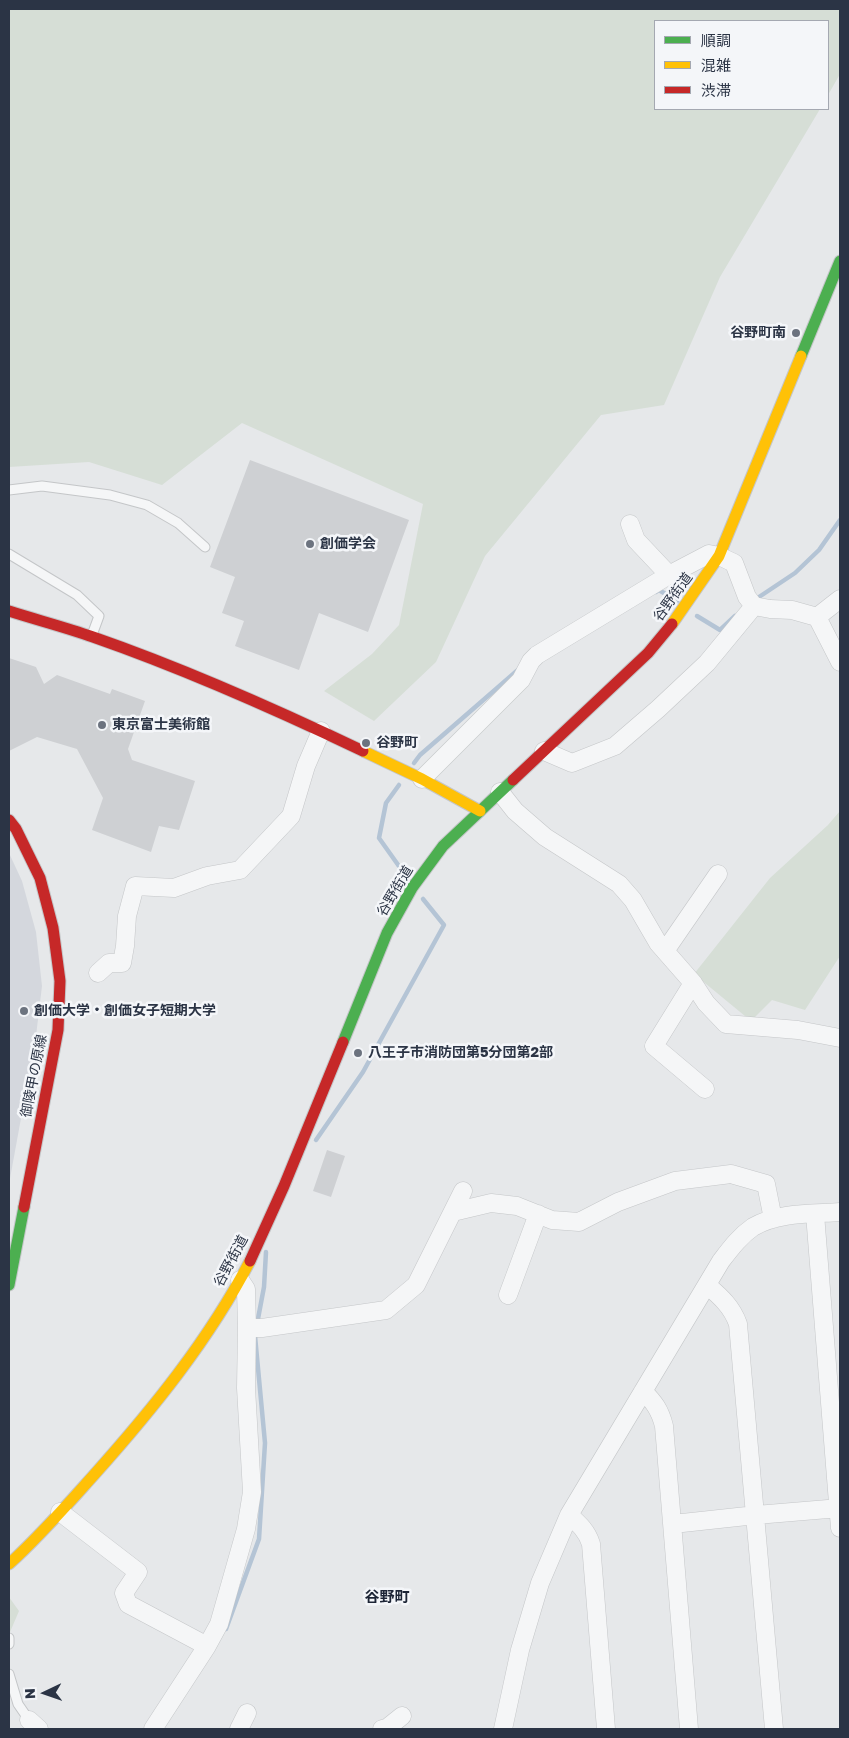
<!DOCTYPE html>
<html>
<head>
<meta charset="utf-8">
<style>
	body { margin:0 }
	#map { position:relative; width:849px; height:1738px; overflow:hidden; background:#e6e8ea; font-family:"Golos Text","Noto Sans JP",sans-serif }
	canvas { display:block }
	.frame { position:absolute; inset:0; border:10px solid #2b3445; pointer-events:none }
	.legend { position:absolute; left:654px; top:20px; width:175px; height:90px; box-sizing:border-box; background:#f4f6f9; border:1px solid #a4a8b1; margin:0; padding:6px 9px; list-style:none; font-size:15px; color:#2b3445 }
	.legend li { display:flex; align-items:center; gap:10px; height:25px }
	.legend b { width:25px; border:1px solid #a4a8b1 }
	.north { position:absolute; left:20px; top:1668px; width:50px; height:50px; -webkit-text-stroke:4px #f4f6f9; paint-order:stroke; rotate:267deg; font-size:14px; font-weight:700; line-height:20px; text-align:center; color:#2b3445 }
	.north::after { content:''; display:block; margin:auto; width:18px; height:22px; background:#2b3445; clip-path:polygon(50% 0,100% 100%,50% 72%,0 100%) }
</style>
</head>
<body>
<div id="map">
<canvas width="849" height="1738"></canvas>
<div class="frame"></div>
<ul class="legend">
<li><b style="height:6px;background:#4caf50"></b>順調</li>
<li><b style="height:6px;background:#ffc107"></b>混雑</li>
<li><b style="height:6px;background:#c62828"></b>渋滞</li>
</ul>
<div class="north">N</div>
</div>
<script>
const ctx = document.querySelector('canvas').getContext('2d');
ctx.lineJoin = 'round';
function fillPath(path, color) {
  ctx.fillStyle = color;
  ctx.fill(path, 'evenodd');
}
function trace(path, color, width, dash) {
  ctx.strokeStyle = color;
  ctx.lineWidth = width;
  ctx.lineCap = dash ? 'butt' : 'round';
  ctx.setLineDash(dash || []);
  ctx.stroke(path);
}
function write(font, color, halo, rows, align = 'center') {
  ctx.font = font + ' "Golos Text","Noto Sans JP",sans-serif';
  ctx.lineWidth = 5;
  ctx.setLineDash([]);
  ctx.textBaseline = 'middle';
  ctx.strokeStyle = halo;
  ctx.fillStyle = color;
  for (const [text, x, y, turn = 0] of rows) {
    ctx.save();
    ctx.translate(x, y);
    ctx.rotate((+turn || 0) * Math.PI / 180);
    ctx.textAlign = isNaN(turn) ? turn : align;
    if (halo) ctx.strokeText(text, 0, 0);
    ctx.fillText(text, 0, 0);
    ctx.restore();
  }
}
fillPath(new Path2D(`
	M9,853L22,881L36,932L42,986L36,1036L9,1184Z`), '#d4d7dd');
fillPath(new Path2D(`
	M9,9H840V74L828,95V21H655V109H820L720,277L664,405L601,415L485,556L436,662L374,721L324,691L372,654L399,625L423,504L242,423L162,485L89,462L9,467Z
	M840,811V956L805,1010L772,1000L751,1021L694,974L770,878L828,825Z
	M9,1597L19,1611L10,1632H9Z`), '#d6ded6');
trace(new Path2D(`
	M656,592L659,590L677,601
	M759,597L795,573L819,550L840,520
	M697,616L720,630L735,616
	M414,763L420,755L519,669
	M399,785L386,803L379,838L401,869
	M316,1140L363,1072L444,925L423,899
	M257,1324L264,1287L266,1252
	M226,1629L259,1539L265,1443L255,1336`), '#b4c4d5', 4.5);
fillPath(new Path2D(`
	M250,460L409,520L368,632L319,613L299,670L235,646L244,621L222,613L235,577L210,567Z
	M9,658L36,667L44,684L57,675L110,694L112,689L145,701L128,749L132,760L195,781L179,830L159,826L151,852L92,830L103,798L77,749L37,737L9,751Z
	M327,1150L345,1156L331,1197L313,1191Z`), '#ced0d3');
const lane = new Path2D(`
	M9,490L42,486L110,495L147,505L178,523L205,547
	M9,554L77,595L99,616L92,635
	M9,1638V1644
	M9,1674L18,1704L29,1720`);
const street = new Path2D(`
	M630,524L636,540L669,575
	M817,617L840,662
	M544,751L572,763L615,746L658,709L707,663L754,606L770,609L792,610L817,617L840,599
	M422,779L521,680L531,661L537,655L669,575L709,554L719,556L734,563L747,597L754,606
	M500,792L515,811L545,837L619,884L633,900L658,943L693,983L706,1003L726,1024L798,1030L840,1038
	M665,951L718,874
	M98,973L109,963H122L125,946L127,916L135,886L174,888L207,876L240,870L291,816L306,766L321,731
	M693,983L654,1046L705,1089
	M453,1212L491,1203L517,1206L552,1220L579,1222L618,1202L675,1181L731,1174L766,1184L773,1219
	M815,1214L840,1528
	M707,1285C721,1297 732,1307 738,1324L774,1729
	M508,1295L538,1214
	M247,1328H262L386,1310L416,1285L463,1191
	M643,1391C654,1402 660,1410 664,1426L689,1729
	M60,1512L138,1572L124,1593L128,1604L207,1646
	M569,1515C579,1524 587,1531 591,1544L606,1729
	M673,1524L756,1515L840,1508
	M29,1720L39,1729
	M153,1729L207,1646L219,1624L246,1529L252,1492L246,1388L247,1328L246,1289L240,1280
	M239,1729L247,1713
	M382,1729L387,1728L402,1716
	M503,1729L520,1650L540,1583L569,1515L721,1261C731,1248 740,1236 753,1227C778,1212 812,1214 840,1212`);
const fast = new Path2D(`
	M801,356L840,261
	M343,1042L387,933L412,888L443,846L513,780
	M9,1285L24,1207`);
const slow = new Path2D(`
	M672,624L719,556L801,356
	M363,751L422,779L480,811
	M9,1564C39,1537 66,1506 93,1476C152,1410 209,1340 250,1261`);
const jam = new Path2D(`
	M9,611C37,620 65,627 93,637C185,669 275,709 363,751
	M513,780L648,653L672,624
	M9,820L16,829L40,878L53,928L60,981L58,1030L24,1207
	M250,1261L284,1186L343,1042`);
trace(lane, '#c4c6c8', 11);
trace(street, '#c4c6c8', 19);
trace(fast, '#c4c6c8', 13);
trace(slow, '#c4c6c8', 13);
trace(jam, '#c4c6c8', 13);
trace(lane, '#f5f6f7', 9);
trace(street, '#f5f6f7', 18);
trace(fast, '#4caf50', 11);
trace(slow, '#ffc107', 11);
trace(jam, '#c62828', 11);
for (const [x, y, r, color] of [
	[796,333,5,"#6c737f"],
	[310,544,5,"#6c737f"],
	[102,725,5,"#6c737f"],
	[366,743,5,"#6c737f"],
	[24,1011,5,"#6c737f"],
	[358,1053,5,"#6c737f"]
]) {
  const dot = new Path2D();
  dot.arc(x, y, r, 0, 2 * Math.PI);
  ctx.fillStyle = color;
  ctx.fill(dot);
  trace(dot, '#f4f6f9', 2);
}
write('bold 14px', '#2b3445', '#f4f6f9', [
	["谷野町南",786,333,"right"],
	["創価学会",320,544],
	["東京富士美術館",112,725],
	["谷野町",376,743],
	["創価大学・創価女子短期大学",34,1011],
	["八王子市消防団第5分団第2部",368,1053]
], 'left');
write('14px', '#2b3445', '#f4f6f9', [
	["谷野街道",673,597,-54],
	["谷野街道",395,891,-59],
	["御陵甲の原線",34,1076,-79],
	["谷野街道",231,1261,-62]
]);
write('bold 15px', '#1d2536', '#f4f6f9', [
	["谷野町",387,1597]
]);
</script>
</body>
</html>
